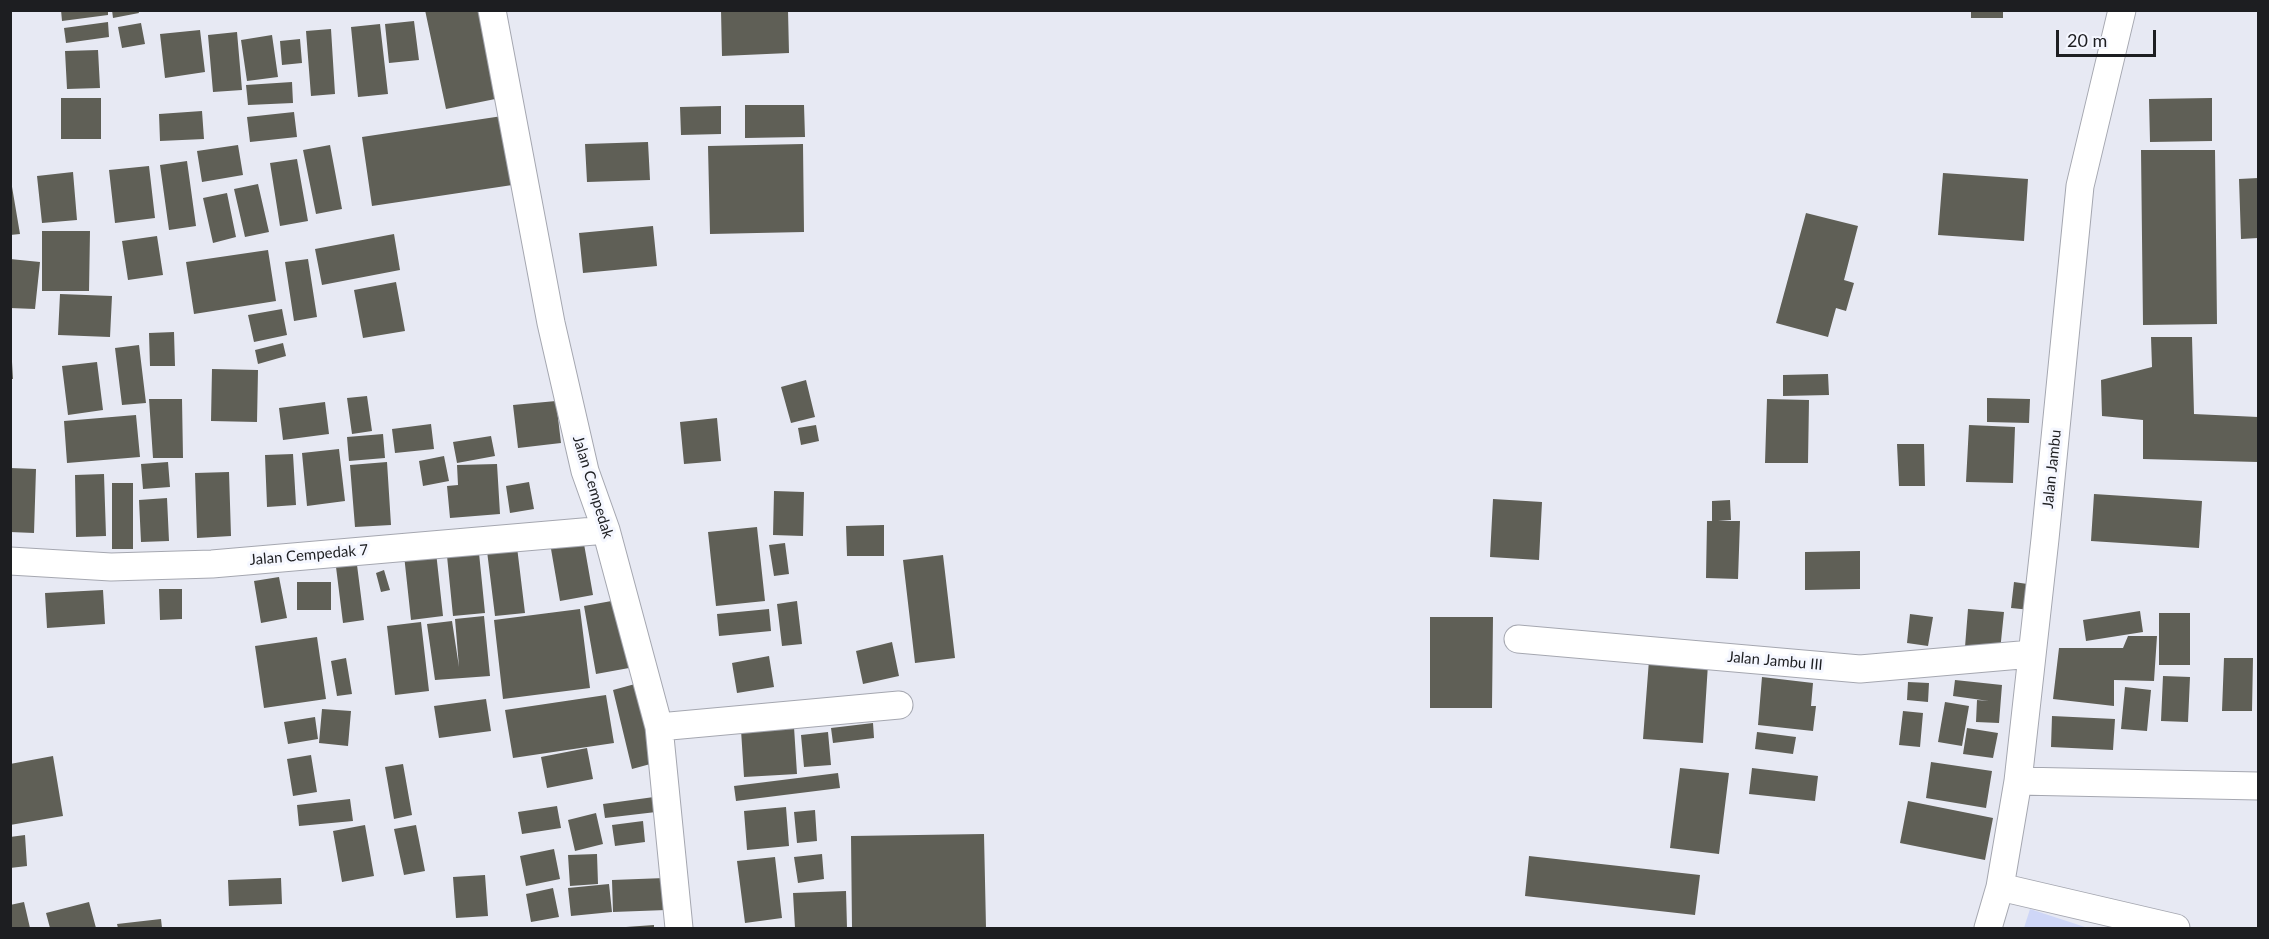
<!DOCTYPE html>
<html>
<head>
<meta charset="utf-8">
<style>
	body { margin:0 }
	#map { position:relative; width:2269px; height:939px; overflow:hidden; background:#e7e9f3; font-family:Lato,sans-serif }
	canvas { display:block }
	.frame { position:absolute; inset:0; border:12px solid #1d1e21; pointer-events:none }
	.scale { position:absolute; left:2056px; top:30px; width:100px; height:27px; box-sizing:border-box; border:3px solid #1d1e21; border-top:0; padding-left:8px; font-size:18px; line-height:21px; white-space:nowrap; color:#1d1e21; -webkit-text-stroke:4px #f5f7ff; paint-order:stroke }
</style>
</head>
<body>
<div id="map">
<canvas width="2269" height="939"></canvas>
<div class="frame"></div>
<div class="scale">20 m</div>
</div>
<script>
const ctx = document.querySelector('canvas').getContext('2d');
ctx.lineJoin = 'round';
function fillPath(path, color) {
  ctx.fillStyle = color;
  ctx.fill(path, 'evenodd');
}
function trace(path, color, width, dash) {
  ctx.strokeStyle = color;
  ctx.lineWidth = width;
  ctx.lineCap = dash ? 'butt' : 'round';
  ctx.setLineDash(dash || []);
  ctx.stroke(path);
}
function write(font, color, halo, rows, align = 'center') {
  ctx.font = font + ' Lato,sans-serif';
  ctx.lineWidth = 6;
  ctx.setLineDash([]);
  ctx.textBaseline = 'middle';
  ctx.strokeStyle = halo;
  ctx.fillStyle = color;
  for (const [text, x, y, turn = 0] of rows) {
    ctx.save();
    ctx.translate(x, y);
    ctx.rotate((+turn || 0) * Math.PI / 180);
    ctx.textAlign = isNaN(turn) ? turn : align;
    if (halo) ctx.strokeText(text, 0, 0);
    ctx.fillText(text, 0, 0);
    ctx.restore();
  }
}
fillPath(new Path2D(`
	M2030,909L2088,928H2024Z`), '#ced6f7');
fillPath(new Path2D(`
	M61,10H108V15L62,21Z
	M112,10H138L139,13L113,18Z
	M425,10H486L505,97L446,109Z
	M721,10H788L789,53L722,56Z
	M1971,10H2003V18H1971Z
	M414,21L419,60L389,63L385,24Z
	M108,22L109,37L66,43L64,28Z
	M141,23L145,44L122,48L118,27Z
	M380,24L388,94L358,97L351,27Z
	M331,29L335,94L311,96L306,31Z
	M200,30L205,72L165,78L160,34Z
	M237,32L242,90L213,92L208,35Z
	M272,35L278,77L247,81L241,40Z
	M300,39L302,63L282,65L280,41Z
	M98,50L100,88L67,89L65,51Z
	M292,82L293,103L248,105L246,85Z
	M61,98H101V139H61Z
	M2212,98V141L2150,142L2149,99Z
	M745,105H804L805,137L745,138Z
	M721,106V134L681,135L680,107Z
	M202,111L204,139L160,141L159,114Z
	M294,112L297,137L250,142L247,117Z
	M509,115L519,184L372,206L362,137Z
	M648,142L650,180L587,182L585,144Z
	M803,144L804,232L710,234L708,146Z
	M238,145L243,175L202,182L197,151Z
	M330,145L342,209L316,214L303,150Z
	M2141,150H2215L2217,324L2143,325Z
	M297,159L308,221L280,226L270,163Z
	M187,161L196,226L169,230L160,165Z
	M149,166L155,218L115,223L109,170Z
	M73,172L77,220L42,223L37,176Z
	M1943,173L2028,179L2024,241L1938,235Z
	M10,175L20,234L10,235Z
	M2258,178V238L2241,239L2239,179Z
	M258,184L269,232L245,237L234,189Z
	M227,193L236,237L213,243L203,198Z
	M1806,213L1858,226L1844,280L1854,283L1846,311L1836,308L1828,337L1776,323Z
	M653,226L657,266L583,273L579,233Z
	M42,231H90L89,291H42Z
	M394,234L400,270L322,285L315,249Z
	M157,236L163,275L128,280L122,241Z
	M268,250L276,301L194,314L186,262Z
	M10,259L40,262L35,309L10,308Z
	M308,259L317,317L294,321L285,262Z
	M396,282L405,331L363,338L354,290Z
	M60,294L112,296L110,337L58,335Z
	M282,309L287,335L254,342L248,315Z
	M174,332L175,366H150L149,333Z
	M2151,337H2192L2194,414L2258,417V462L2143,459V420L2102,416L2101,380L2152,367Z
	M283,343L286,356L258,364L255,350Z
	M139,345L146,403L122,405L115,348Z
	M10,362H12L13,379H10Z
	M97,362L103,410L68,415L62,366Z
	M212,369L258,370L257,422L211,421Z
	M1828,374L1829,395L1783,396V375Z
	M806,380L815,417L791,423L781,387Z
	M367,396L372,431L352,434L347,398Z
	M1987,398L2030,399L2029,423L1987,422Z
	M149,399H182L183,458H153Z
	M1767,399L1809,400L1808,463H1765Z
	M556,401L561,443L518,448L513,405Z
	M325,402L329,434L283,440L279,408Z
	M136,415L140,457L67,463L64,421Z
	M717,418L721,461L684,464L680,422Z
	M431,424L434,449L395,453L392,429Z
	M816,425L819,441L801,445L798,428Z
	M1969,425L2015,427L2013,483L1966,482Z
	M383,434L385,458L349,461L347,437Z
	M491,436L495,456L457,463L453,442Z
	M1897,444H1924L1925,486H1899Z
	M339,449L345,501L307,506L302,453Z
	M293,454L296,505L267,507L265,455Z
	M444,456L449,481L423,486L419,461Z
	M168,462L170,487L143,489L141,464Z
	M387,462L391,525L355,527L350,465Z
	M497,464L500,514L450,518L447,486L458,485L457,465Z
	M10,468L36,469L34,533L10,532Z
	M229,472L231,536L197,538L195,473Z
	M104,474L106,536L76,537L75,475Z
	M529,482L534,509L510,513L506,486Z
	M112,483H133V549H112Z
	M774,491L804,492L803,536L773,535Z
	M2094,494L2202,501L2199,548L2091,541Z
	M167,498L169,541L141,542L139,500Z
	M1493,499L1542,502L1539,560L1490,557Z
	M1730,500L1731,520L1718,521H1740L1738,579L1706,578L1707,521H1712V501Z
	M884,525V556H847L846,526Z
	M757,527L765,601L716,606L708,532Z
	M478,543L485,613L453,616L446,546Z
	M785,543L789,574L774,576L769,545Z
	M584,544L593,595L560,601L551,549Z
	M517,547L525,613L495,616L487,551Z
	M1860,551V589L1805,590V552Z
	M436,552L443,616L411,620L404,555Z
	M943,555L955,658L915,663L903,560Z
	M357,565L364,620L343,623L336,567Z
	M384,570L390,590L381,592L376,573Z
	M279,577L287,618L261,623L254,581Z
	M297,582H331V610H297Z
	M2014,582L2034,585L2031,610L2011,608Z
	M159,589H182V619L160,620Z
	M103,590L105,624L47,628L45,593Z
	M617,600L629,668L596,674L584,606Z
	M797,601L802,644L782,646L777,604Z
	M580,609L590,688L503,699L494,620Z
	M769,609L771,631L719,636L717,614Z
	M1968,609L2004,612L2000,651L1965,647Z
	M2140,611L2143,632L2086,641L2083,620Z
	M2159,613H2190V665H2159Z
	M1910,614L1933,617L1928,646L1907,643Z
	M484,616L490,676L435,680L427,624L452,621L459,667L455,619Z
	M1430,617H1493L1492,708H1430Z
	M421,622L429,691L395,695L387,626Z
	M2128,636H2157L2154,681L2114,680V706L2053,699L2059,648H2123Z
	M317,637L326,699L264,708L255,646Z
	M892,642L899,676L863,684L856,651Z
	M769,656L774,687L737,693L732,663Z
	M346,658L352,694L337,696L331,661Z
	M2224,658H2253L2252,711H2222Z
	M1649,660L1708,664L1703,743L1643,739Z
	M2163,676L2190,677L2188,722L2161,721Z
	M1762,677L1813,683L1811,706H1816L1813,731L1758,725Z
	M1955,680L2002,685L1999,723L1976,722L1977,700L1989,701L1953,696Z
	M1908,682L1929,683L1928,702L1907,700Z
	M635,684L654,763L632,769L613,690Z
	M2125,687L2151,690L2147,731L2121,729Z
	M606,695L614,743L513,758L505,710Z
	M486,699L491,731L439,738L434,706Z
	M1945,702L1969,706L1962,746L1938,742Z
	M322,709L351,711L348,746L319,743Z
	M1903,711L1923,713L1920,747L1899,745Z
	M2052,716L2115,719L2113,750L2051,747Z
	M315,717L318,739L288,744L284,722Z
	M873,723L874,738L833,743L831,728Z
	M794,727L797,774L744,777L741,730Z
	M1967,728L1998,733L1993,758L1963,754Z
	M828,732L831,765L804,767L801,735Z
	M1757,732L1796,737L1793,754L1755,749Z
	M587,748L593,779L547,788L541,757Z
	M311,755L317,792L293,796L287,759Z
	M53,756L63,816L10,825V764Z
	M1931,762L1992,771L1986,808L1926,798Z
	M403,764L412,815L394,819L385,767Z
	M1680,768L1729,773L1719,854L1670,848Z
	M1752,768L1818,776L1815,801L1749,794Z
	M838,773L840,788L736,801L734,786Z
	M654,797L656,812L605,818L603,804Z
	M350,799L353,821L299,826L297,805Z
	M1908,801L1993,818L1985,860L1900,843Z
	M557,806L561,828L522,834L518,812Z
	M786,807L789,846L747,850L744,811Z
	M815,810L817,841L797,843L794,812Z
	M596,813L603,844L575,851L568,820Z
	M643,821L645,842L615,846L612,825Z
	M365,825L374,876L342,882L333,831Z
	M416,825L425,871L404,875L394,829Z
	M984,834L986,928H852L851,836Z
	M25,835L27,866L10,868V837Z
	M554,849L560,879L526,886L520,856Z
	M597,854L598,884L570,886L568,855Z
	M822,854L824,879L798,883L794,857Z
	M1529,856L1700,875L1695,915L1525,896Z
	M775,857L782,918L745,923L737,861Z
	M485,875L488,916L456,918L453,877Z
	M281,878L282,904L229,906L228,880Z
	M665,878L666,910L613,912L612,880Z
	M609,884L612,912L571,916L568,888Z
	M553,888L559,917L531,922L526,894Z
	M846,891L847,928H795L793,893Z
	M24,902L30,928H10V905Z
	M89,902L96,928H50L46,913Z
	M161,919L162,928H118L117,924Z
	M654,925V928H626V927Z`), '#5f5f56');
const street = new Path2D(`
	M492,10L551,323L585,471L606,530L659,727L679,928
	M10,561L111,567L212,564L606,530
	M1518,639L1860,669L2032,654
	M659,727L899,705
	M2018,781L2258,786
	M2000,887L2176,928
	M1988,928L2000,887L2018,781L2045,539L2080,186L2122,10`);
trace(street, '#a5a7b0', 29);
trace(street, '#fff', 27);
write('15px', '#1d1e21', '#f5f7ff', [
	["Jalan Jambu",2052,469,-84],
	["Jalan Cempedak",593,487,73],
	["Jalan Cempedak 7",309,555,-5],
	["Jalan Jambu III",1775,661,5]
]);
</script>
</body>
</html>
